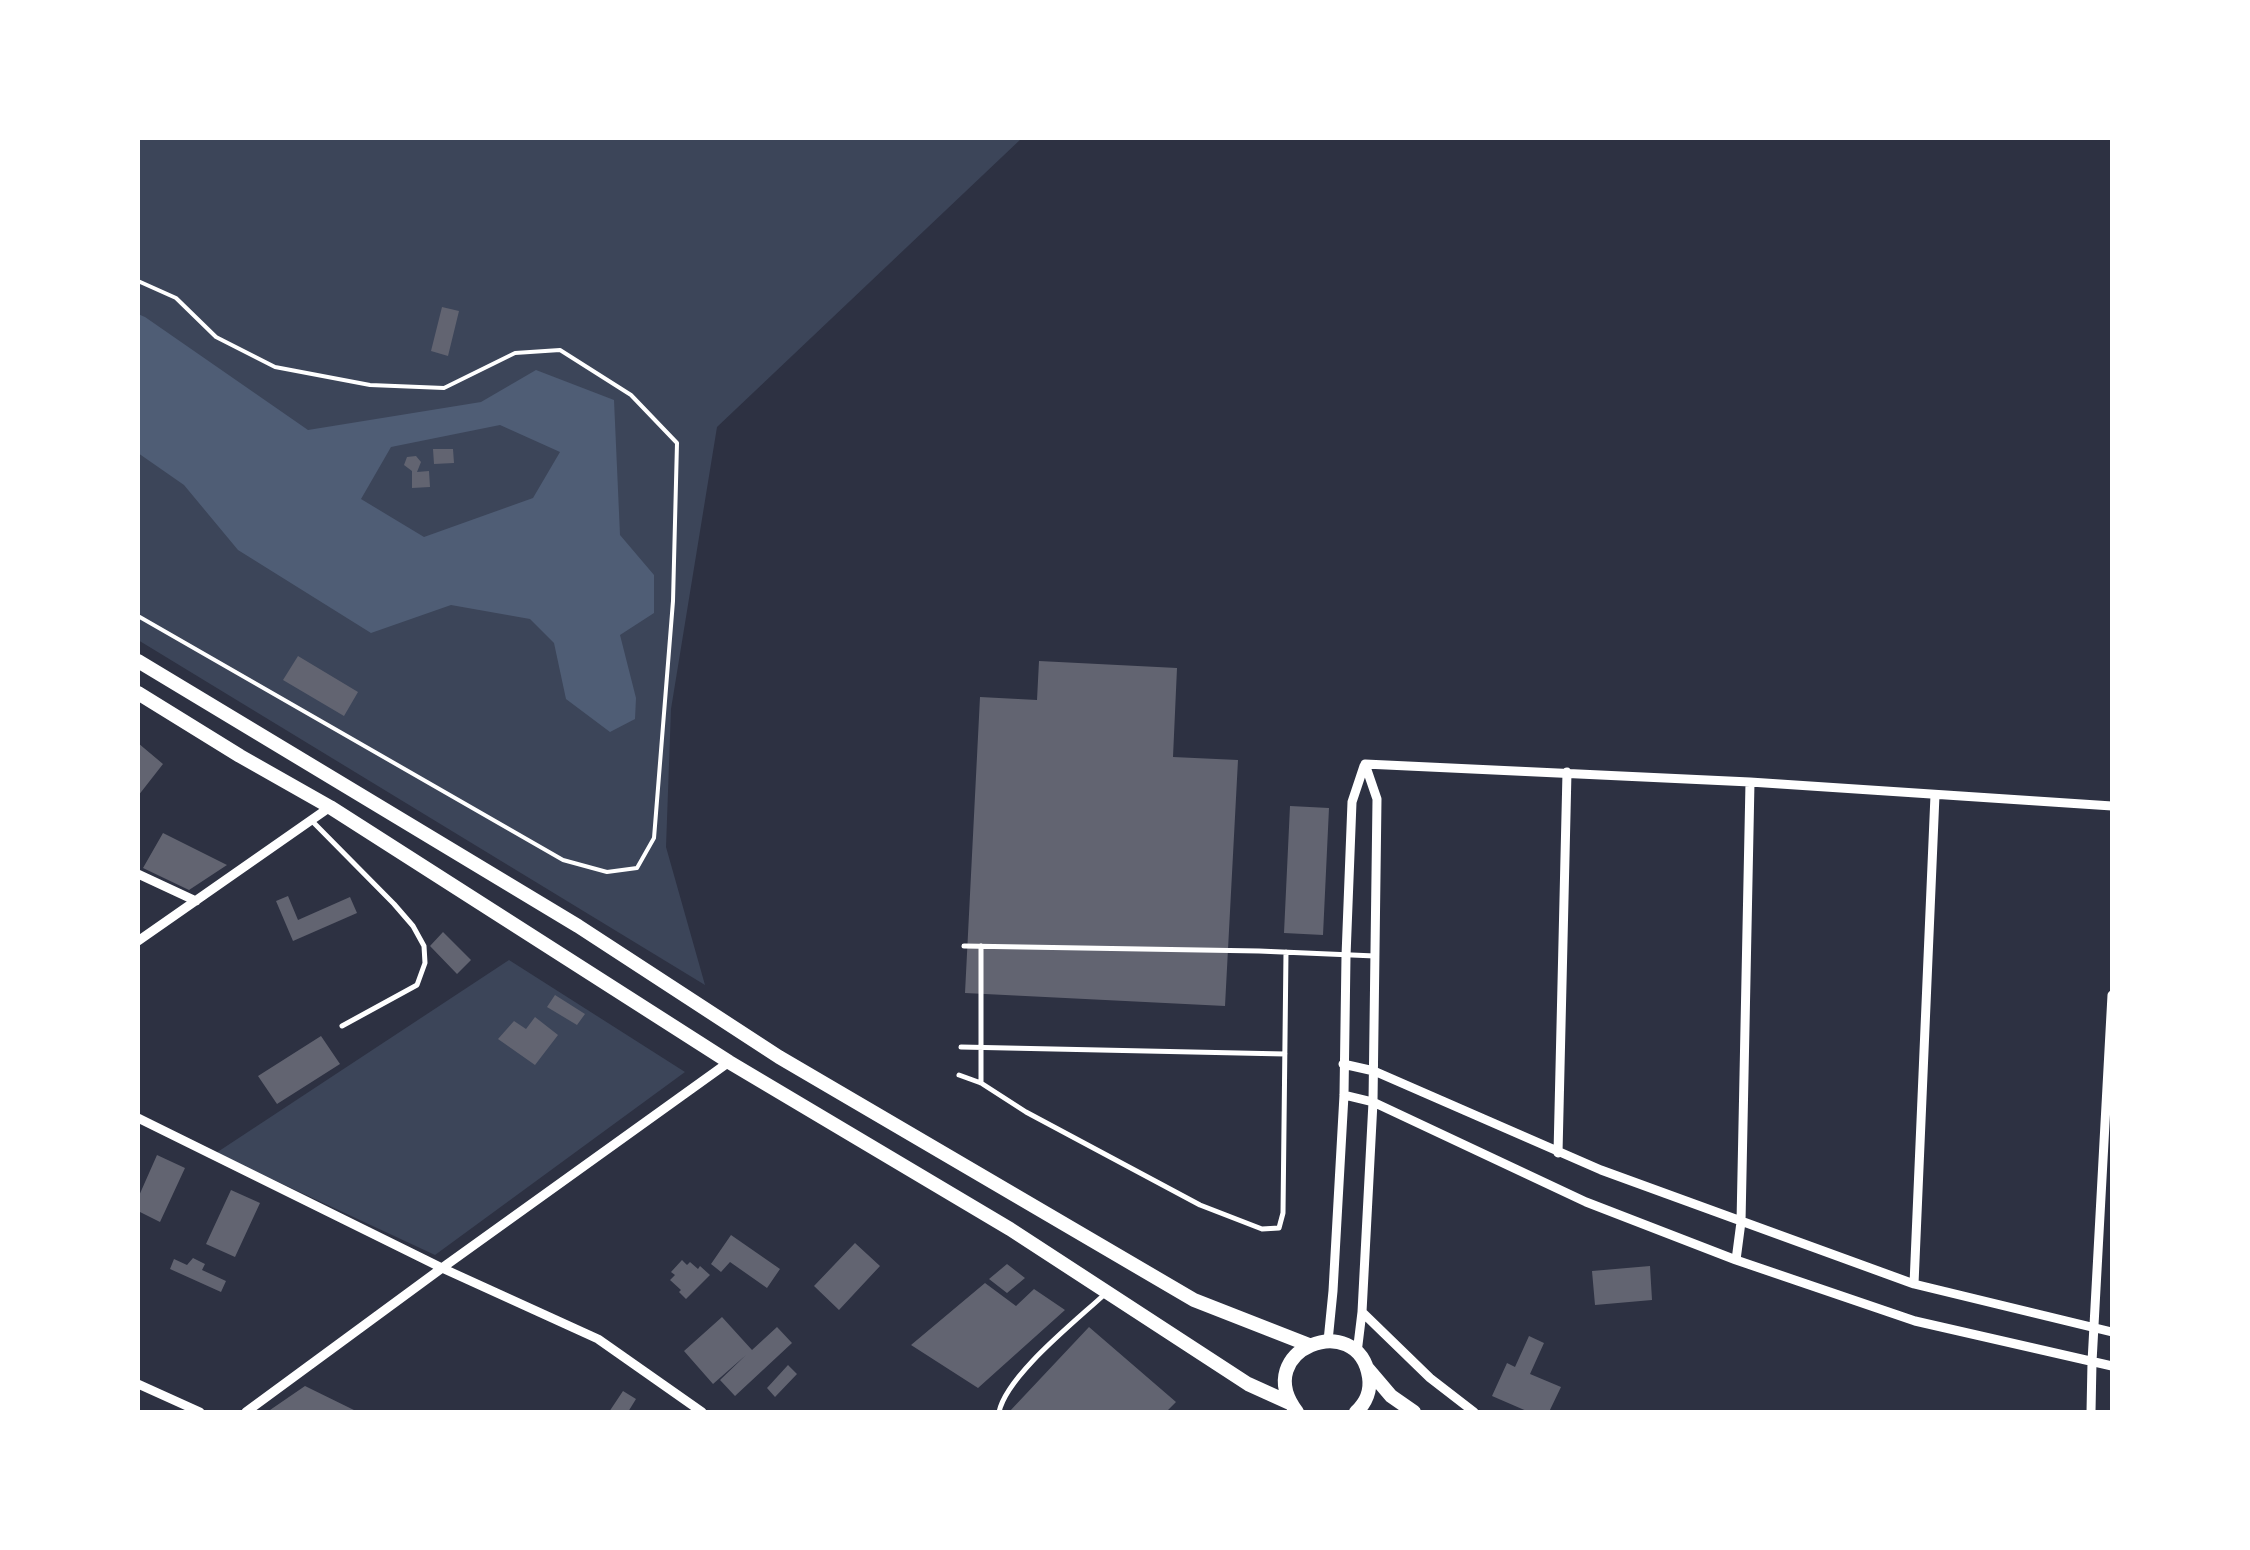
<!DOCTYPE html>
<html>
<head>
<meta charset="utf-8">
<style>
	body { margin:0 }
	#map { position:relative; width:2250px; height:1550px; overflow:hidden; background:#2d3142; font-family:Figtree,sans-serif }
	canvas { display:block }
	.frame { position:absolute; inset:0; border:140px solid #fff; pointer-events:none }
</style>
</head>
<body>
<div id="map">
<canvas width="2250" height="1550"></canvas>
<div class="frame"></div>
</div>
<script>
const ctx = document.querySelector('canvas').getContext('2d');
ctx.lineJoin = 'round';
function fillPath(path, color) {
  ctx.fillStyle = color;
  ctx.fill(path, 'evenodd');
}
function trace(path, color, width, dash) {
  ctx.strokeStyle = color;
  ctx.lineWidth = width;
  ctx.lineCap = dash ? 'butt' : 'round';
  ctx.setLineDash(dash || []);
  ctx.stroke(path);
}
fillPath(new Path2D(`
	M138,138H1022L717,427L671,709L666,847L705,985L138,640Z
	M509,960L685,1072L435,1255L216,1153Z`), '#3c4559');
fillPath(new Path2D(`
	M138,314L145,317L308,430L481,402L536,370L614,400L620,535L654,575V613L620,635L636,698L635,719L610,732L566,699L554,643L530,619L451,605L371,633L238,550L184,485L138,453ZM500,425L560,452L533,498L424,537L361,499L391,447Z`), '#4f5d75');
fillPath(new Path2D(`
	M442,307L459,311L448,356L431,351Z
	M433,449H453L454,463L434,464Z
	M416,456L421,462L417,472L429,471L430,487L412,488V471L404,465L407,457Z
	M298,656L358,692L344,716L283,680Z
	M1039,661L1177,668L1173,757L1238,760L1225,1006L965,993L980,697L1037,700Z
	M138,743L163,764L138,796Z
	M1290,806L1329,808L1323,935L1284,933Z
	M163,833L227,865L189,890L143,868Z
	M288,896L298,920L350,897L357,913L293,941L276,901Z
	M443,932L471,960L457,974L430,946Z
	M555,995L585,1014L577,1025L547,1007Z
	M535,1017L558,1035L535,1065L498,1039L514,1021L526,1029Z
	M321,1036L340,1064L277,1104L258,1076Z
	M157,1155L185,1168L160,1222L138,1211V1198Z
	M231,1190L260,1203L235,1257L206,1244Z
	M731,1235L780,1269L767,1288L730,1262L721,1272L711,1264Z
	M855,1243L880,1266L839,1310L814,1286Z
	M193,1258L205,1264L202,1270L226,1281L221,1292L170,1269L174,1259L187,1265Z
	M682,1260L687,1265L690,1262L698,1269L700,1266L710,1275L686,1299L679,1292L681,1290L670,1280L675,1275L671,1272Z
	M1007,1264L1025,1278L1007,1293L989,1279Z
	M1650,1266L1652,1300L1595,1305L1592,1271Z
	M985,1283L1016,1306L1034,1289L1065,1310L978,1388L911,1345Z
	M722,1317L752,1350L777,1327L792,1343L735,1396L720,1380L746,1355L713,1384L684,1351Z
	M1089,1327L1176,1402L1166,1412H1009Z
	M1529,1336L1544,1343L1530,1374L1561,1387L1549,1412H1529L1492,1396L1507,1363L1515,1367Z
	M788,1365L797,1374L775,1397L767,1388Z
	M305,1386L358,1412H274L270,1410Z
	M623,1391L636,1399L628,1412H609Z`), '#626471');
trace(new Path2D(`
	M138,281L176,298L216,337L275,367L370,385L444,388L515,353L560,350L631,395L677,443L673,601L654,838L637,868L607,872L563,860L138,616`), '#fff', 4);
trace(new Path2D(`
	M312,821L394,904L413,926L424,946L425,963L417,985L342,1026
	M964,946L1259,951L1375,956
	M981,946V1083
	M961,1047L1285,1054
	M959,1075L981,1083L1026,1112L1200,1205L1262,1229L1279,1228L1283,1213L1286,952
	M999,1412C1007,1375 1076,1321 1106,1293`), '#fff', 5);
trace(new Path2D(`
	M1365,764L1750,782L2112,806
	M138,874L196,901
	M138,941L330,807
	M1343,1064L1374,1071L1601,1170L1914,1284L2112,1332
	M1344,1095L1373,1102L1586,1202L1736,1260L1915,1321L2112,1366
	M138,1118L442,1268L598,1339L702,1412
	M1558,1153L1567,772
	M1736,1260L1741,1222L1750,782
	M1914,1284L1935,795
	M1362,1312L1430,1378L1474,1412
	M1328,1341L1333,1291L1344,1095L1346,956L1352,802L1364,766
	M1357,1353L1362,1312L1373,1102L1377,799L1365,764
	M138,1384L200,1412
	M246,1412L442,1268L729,1062
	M2091,1412L2092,1362L2112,995`), '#fff', 9);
trace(new Path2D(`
	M138,661L578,926L779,1057L1194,1300L1309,1345
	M138,693L240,756L330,807L729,1062L1010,1229L1248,1384L1290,1403
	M1368,1369L1391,1396L1414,1412
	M1297,1412C1249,1350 1358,1308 1369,1377C1371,1390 1366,1403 1356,1412`), '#fff', 14);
</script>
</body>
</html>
